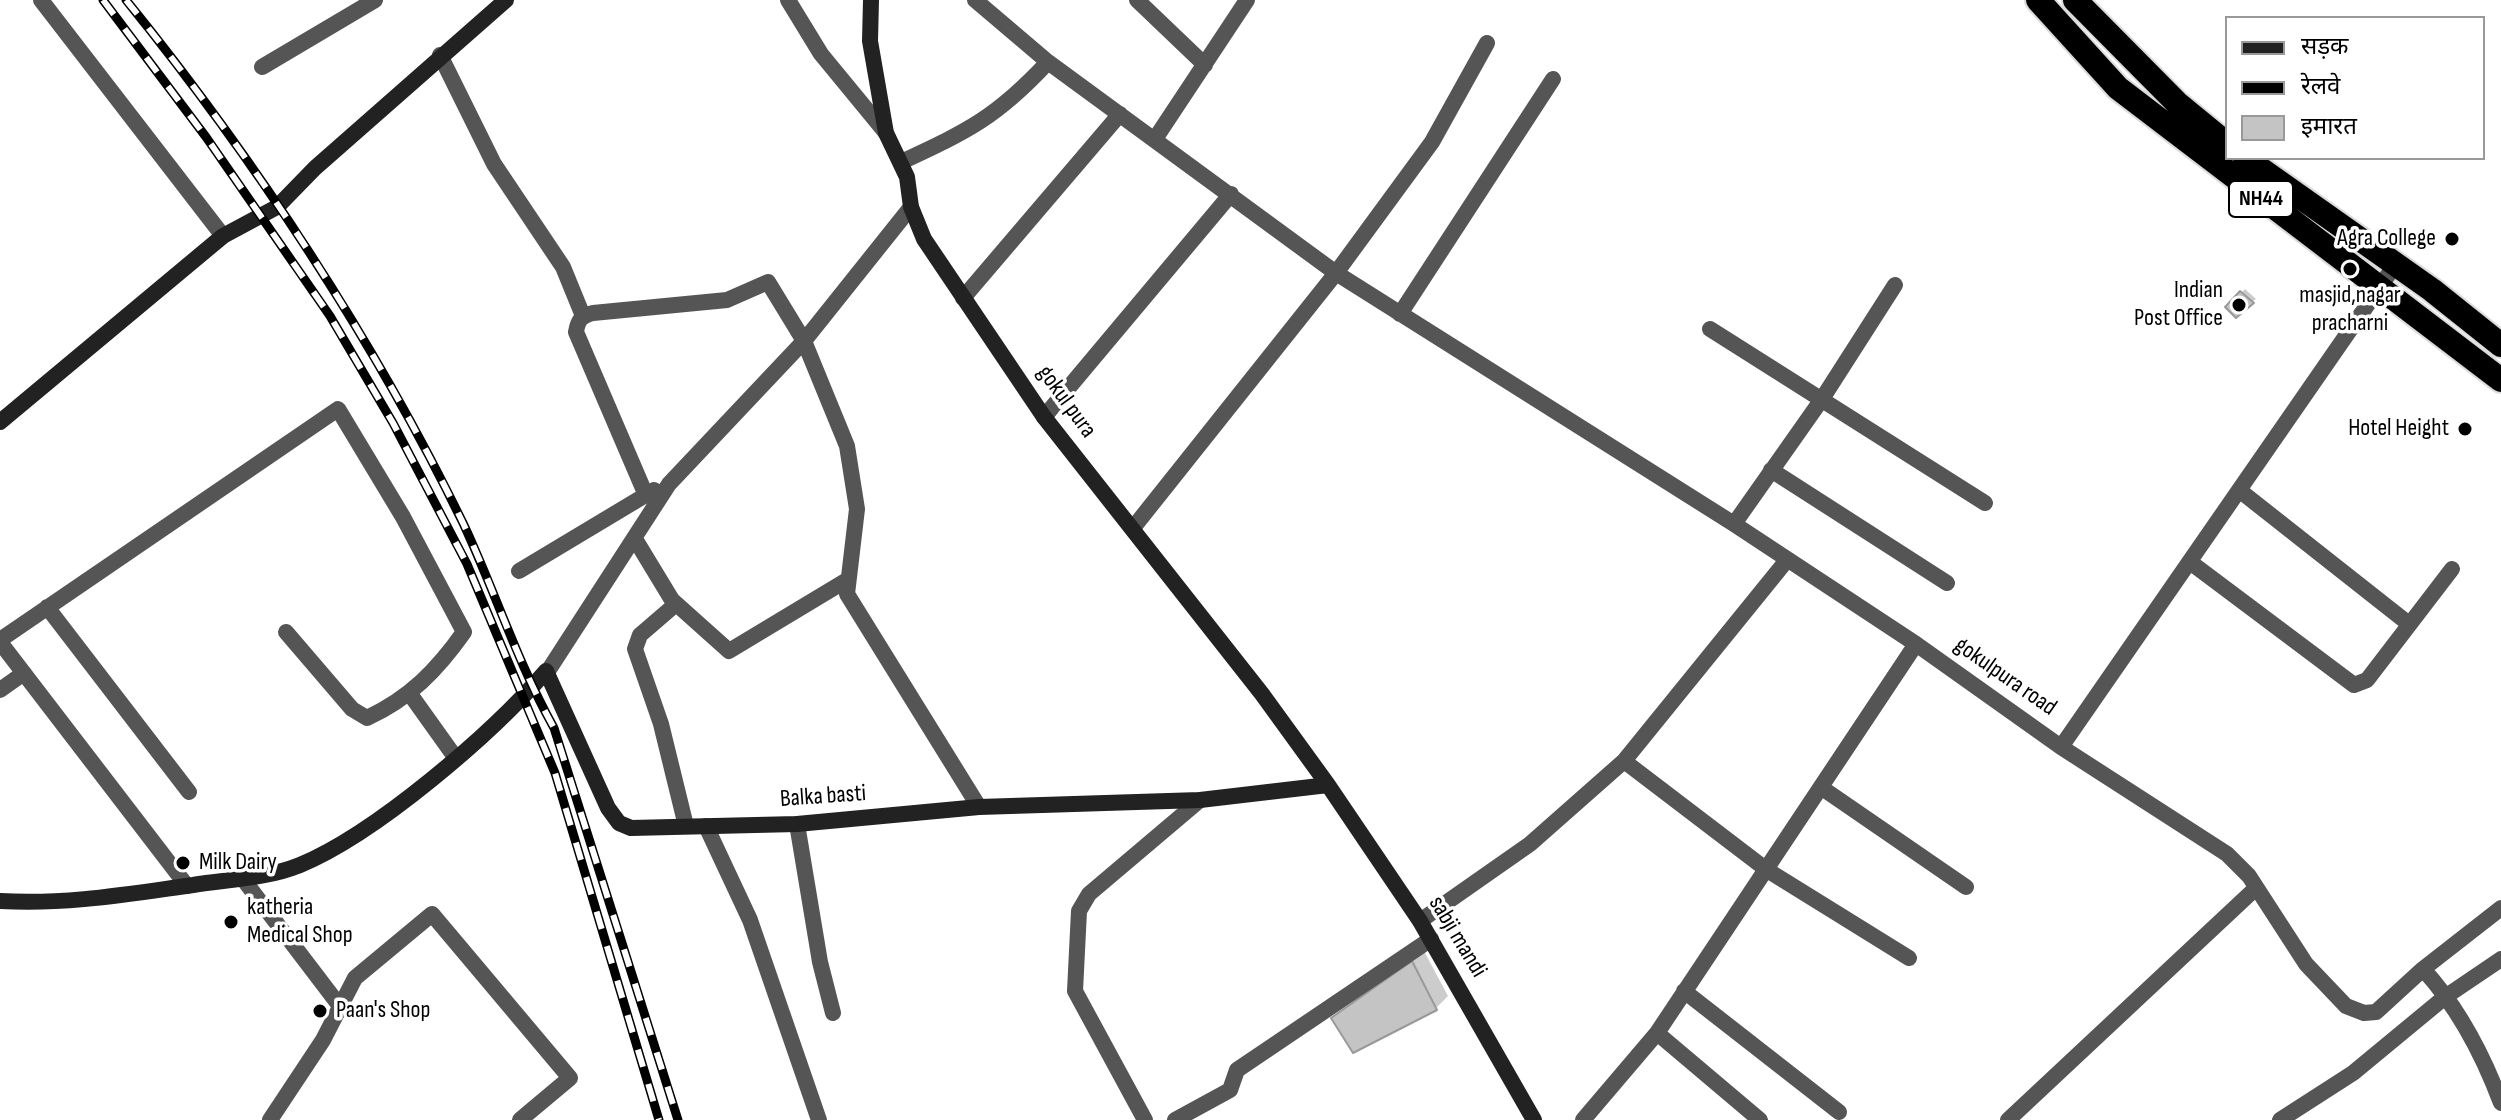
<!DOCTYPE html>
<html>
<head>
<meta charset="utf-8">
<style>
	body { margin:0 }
	#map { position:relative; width:2501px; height:1120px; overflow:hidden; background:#fff; font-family:"Sofia Sans Condensed","Noto Sans Devanagari",sans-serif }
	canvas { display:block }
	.legend { position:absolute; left:2225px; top:16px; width:260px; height:144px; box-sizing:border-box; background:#fff; border:2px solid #999; margin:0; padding:10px 14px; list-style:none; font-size:24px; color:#000 }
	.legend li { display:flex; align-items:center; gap:16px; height:40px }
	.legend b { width:40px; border:2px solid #999 }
</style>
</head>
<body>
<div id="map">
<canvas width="2501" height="1120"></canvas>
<ul class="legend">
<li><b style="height:10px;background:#222"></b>सड़क</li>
<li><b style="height:10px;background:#000"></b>रेलवे</li>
<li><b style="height:22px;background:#c4c4c4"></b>इमारत</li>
</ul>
</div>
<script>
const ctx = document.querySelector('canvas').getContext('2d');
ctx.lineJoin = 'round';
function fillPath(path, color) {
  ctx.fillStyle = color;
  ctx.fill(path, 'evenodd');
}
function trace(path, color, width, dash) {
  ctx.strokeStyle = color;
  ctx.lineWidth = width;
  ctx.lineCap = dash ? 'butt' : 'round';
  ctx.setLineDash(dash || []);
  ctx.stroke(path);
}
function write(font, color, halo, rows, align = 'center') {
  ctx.font = font + ' "Sofia Sans Condensed",sans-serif';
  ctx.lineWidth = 7;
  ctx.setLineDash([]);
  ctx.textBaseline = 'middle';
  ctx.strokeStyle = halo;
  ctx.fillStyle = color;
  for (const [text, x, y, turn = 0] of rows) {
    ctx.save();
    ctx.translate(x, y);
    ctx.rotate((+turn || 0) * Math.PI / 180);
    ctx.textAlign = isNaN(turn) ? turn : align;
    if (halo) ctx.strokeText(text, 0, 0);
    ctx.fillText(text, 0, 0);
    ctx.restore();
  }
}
fillPath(new Path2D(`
	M2245,289L2256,299L2236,315L2228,307Z
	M1424,951L1448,996L1436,1008L1334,1018Z`), '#0003');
const building = new Path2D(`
	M2240,291L2254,303L2236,318L2225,307Z
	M1412,961L1437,1010L1353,1053L1331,1018Z`);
fillPath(building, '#c4c4c4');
trace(building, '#999', 2);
const highway = new Path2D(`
	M2038,0L2118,88L2501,380
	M2075,0L2177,103L2227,144
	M2245,158L2432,290L2501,345`);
trace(highway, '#dbdbdb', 28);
trace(new Path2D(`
	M41,0L223,236
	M788,0L821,54L886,133
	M975,0L1048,62L1336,273L1734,524L1916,644L2061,747L2227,854L2249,876L2306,964L2346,1006L2364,1013L2376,1012L2423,969L2501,908
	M1137,0L1205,65
	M440,55L494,164L563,267L583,316
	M262,67L375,0
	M1155,139L1247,0
	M901,162C968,131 997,117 1048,62
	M963,298L1120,114
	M1400,314L1553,79
	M1710,329L1985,503
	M1044,417L1231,194
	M1771,470L1947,583
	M2239,490L2409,624
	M645,493L576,332C578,320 581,316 593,313L727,300L768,282L804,341L847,446L857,509L847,594L979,807
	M1734,524L1822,399L1895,285
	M1133,528L1336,273L1432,142L1487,43
	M635,539L672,600L729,651L847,580
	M2190,562L2354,685L2367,680L2452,569
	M519,571L654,490
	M676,604L640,635L635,649L661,724L686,826
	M47,607L189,792
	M0,640L338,409L403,517L464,632C437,670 410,698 367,718L352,709L286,632
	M0,642L187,886
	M548,671L669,484L804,341L911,207
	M0,690L24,673
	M410,694L455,757
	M2061,747L2395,265
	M1624,761L1767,870L1909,958
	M1822,788L1966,887
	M797,824L820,962L833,1013
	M706,826L750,920L819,1120
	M243,879L339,1005
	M1420,921L1530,844L1624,761L1787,560
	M2423,969C2457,1006 2483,1055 2501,1103
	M1684,991L1839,1112
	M1657,1033L1760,1120
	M270,1120L323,1040L355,978L432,914L570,1078L520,1120
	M1145,1120L1075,991L1079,911L1089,894L1200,800
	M1175,1120L1230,1090L1237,1070L1431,939
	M1583,1120L1657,1033L1916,644
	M2008,1120L2256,888
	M2280,1120L2353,1073L2445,997L2501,959`), '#555', 16);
trace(new Path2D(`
	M871,0L870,41L886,133L907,177L911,207L924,239L1044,417L1262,694L1328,785L1420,921L1534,1120
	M0,422L223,236L277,207L315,168L506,0
	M0,901C65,905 128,894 193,885C230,879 265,879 300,865C375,834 492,734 546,671L608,808L619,823L631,828L797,824L979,807L1200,800L1328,785`), '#222', 16);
trace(highway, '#000', 24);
const rail = new Path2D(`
	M103,0L206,137L330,316L393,423L467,564L555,773L659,1120
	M126,0C254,158 374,340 463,523C495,591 517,662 554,728L678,1120`);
trace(rail, '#000', 9);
trace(rail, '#fff', 6, [18]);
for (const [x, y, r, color] of [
	[2452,239,8,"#000"],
	[2350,269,8,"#000"],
	[2239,305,8,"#000"],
	[2465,429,8,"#000"],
	[183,863,8,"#000"],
	[231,922,8,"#000"],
	[320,1011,8,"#000"]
]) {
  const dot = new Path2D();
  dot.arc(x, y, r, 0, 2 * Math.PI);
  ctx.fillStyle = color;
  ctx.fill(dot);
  trace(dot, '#fff', 3);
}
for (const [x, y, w] of [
	[2261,199,64]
]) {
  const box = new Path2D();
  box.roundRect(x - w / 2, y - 18, w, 36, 6);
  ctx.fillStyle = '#fff';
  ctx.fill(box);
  trace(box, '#000', 2);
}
write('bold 22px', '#000', null, [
	["NH44",2261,199]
]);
write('24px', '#000', '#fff', [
	["Agra College",2436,239],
	["Indian",2223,291],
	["Post Office",2223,319],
	["masjid,nagar",2350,296,"center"],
	["pracharni",2350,324,"center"],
	["Hotel Height",2449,429],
	["Milk Dairy",199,863,"left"],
	["katheria",247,908,"left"],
	["Medical Shop",247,936,"left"],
	["Paan's Shop",336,1011,"left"]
], 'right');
write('24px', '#000', '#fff', [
	["gokul pura",1066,402,54],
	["gokulpura road",2005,677,35],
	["Balka basti",823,797,-4],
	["sabji mandi",1457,937,59]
]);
</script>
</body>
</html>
